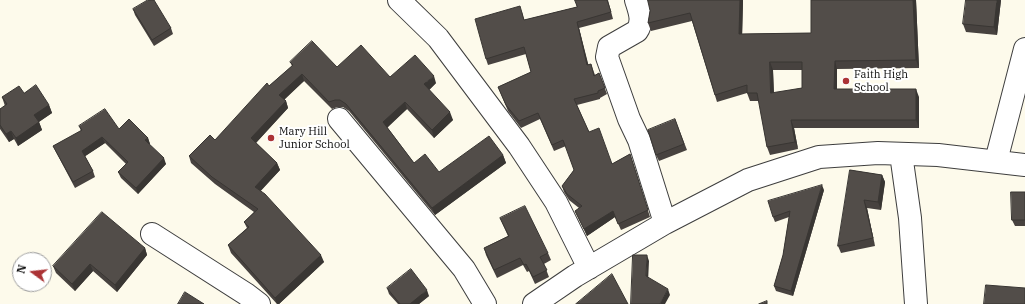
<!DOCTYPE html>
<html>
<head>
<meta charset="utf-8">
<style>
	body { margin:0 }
	#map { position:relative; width:1025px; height:304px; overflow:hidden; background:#fdfaeb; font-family:"IBM Plex Serif",serif }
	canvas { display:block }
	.north { position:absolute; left:12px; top:252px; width:40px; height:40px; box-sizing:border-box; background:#fff; border:1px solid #9d9d9d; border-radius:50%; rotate:285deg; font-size:11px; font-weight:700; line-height:16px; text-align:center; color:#0b0b0b }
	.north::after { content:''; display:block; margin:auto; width:14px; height:18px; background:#ab3335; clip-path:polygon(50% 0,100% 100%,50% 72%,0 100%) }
</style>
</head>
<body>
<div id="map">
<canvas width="1025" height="304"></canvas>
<div class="north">N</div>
</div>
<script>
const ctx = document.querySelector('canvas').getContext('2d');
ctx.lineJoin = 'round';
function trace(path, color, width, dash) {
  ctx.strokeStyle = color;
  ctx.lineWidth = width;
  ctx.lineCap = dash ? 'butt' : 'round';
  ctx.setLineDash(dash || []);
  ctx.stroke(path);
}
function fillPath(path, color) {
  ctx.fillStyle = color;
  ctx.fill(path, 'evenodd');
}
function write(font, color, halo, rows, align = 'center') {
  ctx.font = font + ' "IBM Plex Serif",serif';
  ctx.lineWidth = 4;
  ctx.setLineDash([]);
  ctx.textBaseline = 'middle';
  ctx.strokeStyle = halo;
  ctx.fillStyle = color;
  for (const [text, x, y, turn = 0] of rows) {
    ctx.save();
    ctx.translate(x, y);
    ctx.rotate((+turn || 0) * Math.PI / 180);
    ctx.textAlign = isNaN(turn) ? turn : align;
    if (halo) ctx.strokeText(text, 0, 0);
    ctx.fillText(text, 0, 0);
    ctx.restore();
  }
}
const minor = new Path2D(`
	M399,0L438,38L519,146L556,202L589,268
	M636,0C639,10 644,21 637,31L609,47L607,57L629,119L639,140L665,223
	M339,119L464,269L485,304
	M901,154L910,218L916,304
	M996,161L1025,49
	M152,234L246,294L259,304
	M534,304L575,276L665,223L748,180L819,157L878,153L938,155L1025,165`);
trace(minor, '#3e3e3e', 24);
trace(minor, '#fff', 22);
fillPath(new Path2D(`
	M575,0H608L613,19L579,28L588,65L591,64L595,75L599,73L607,94L600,98V99L577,105L589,132L612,164L630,154L650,217L621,230L615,217L587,236L578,217L575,211L579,208L569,200L564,192L562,186L574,170L566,146L554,151L540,119L521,128L508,111L498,87L531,72L526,54L488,65L486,59L522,12L524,20L577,7Z
	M743,0L742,34L811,33L916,0L919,68L837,69V89L919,97V128H794L798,149L770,155L767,147L759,101H750L747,93L717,102L692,21L651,31L648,23L650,11ZM773,70H802V88L774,93Z
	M1001,0L997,35L966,32L963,24Z
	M133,9L171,28L173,34L154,46L135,15Z
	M290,62L337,67L390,77L436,83L429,90L453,120L434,138L407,109L387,127L414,163L439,172L503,155L506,163L435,215L349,111L343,107H337L332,109L304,81L284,99L286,101L288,108L256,143L277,163L280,170L260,191L324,262L279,304H277L231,253L228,245L247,228L244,222L254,212L215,184L191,163L189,156L215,140L269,86L292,66Z
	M24,93L49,105L52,113L39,122L42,130L18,146L14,139L9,142L0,129V109L5,106L2,97Z
	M675,119L687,150L659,161L656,155Z
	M79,126L119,129L148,138L150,144H149L166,164L138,194L121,178L118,172L126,164L105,143L85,156L93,171L95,177L75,188L56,152L53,146L81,131Z
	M850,170L882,175L885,182L881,210L867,208L875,246L841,253L838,246Z
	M824,190L793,296L776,291L774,286L783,255L789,217L775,222L773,217Z
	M1025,192V226H1015L1012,220Z
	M500,218L548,253L551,260L544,264L549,277L535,284L529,271L527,272L523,265L497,278L486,255L484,248L508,236L503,225Z
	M145,248L147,255L117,292L93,271L75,291L56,273L53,266Z
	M387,288L429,296L419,304H398L389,294Z`), '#47423f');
fillPath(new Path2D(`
	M740,0H743L742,42L739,34Z
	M913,0H916L919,68L916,60Z
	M997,0H1001L997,35L994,27Z
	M577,22L579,28L590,71L587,65Z
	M835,61L837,69V97L834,89Z
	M770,62L773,70L774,101L771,93Z
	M302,74L304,81L282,102L279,95Z
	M434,76L436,83L427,92L424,84Z
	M916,89L919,97V128L916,120Z
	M286,101L288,108L253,146L251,138Z
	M405,102L407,109L386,129L383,122Z
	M49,105L52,113L37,123L34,115Z
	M450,112L453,120L434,138L432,130Z
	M791,120L794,128L798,149L795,142Z
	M39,122L42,130L18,146L16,138Z
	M11,131L14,139L9,142L6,134Z
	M102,137L105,143L84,157L82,151Z
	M148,138L150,144L147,146L145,140Z
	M503,155L506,163L435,215L432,208Z
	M164,158L166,164L138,194L136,188Z
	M277,163L280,170L258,194L255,187Z
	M882,175L885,182L881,210L878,202Z
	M822,185L824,190L793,296L791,291Z
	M864,200L867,208L875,246L873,238Z
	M613,211L615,217L587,236L584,229Z
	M145,248L147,255L117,292L115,285Z
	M321,255L324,262L279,304H277L275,298Z
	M647,255L649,261L648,282L646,276Z
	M90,264L93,271L75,291L72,284Z
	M668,289L670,295L665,304H660Z
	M427,290L429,296L419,304H410Z`), '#393633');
const building = new Path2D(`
	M148,0H154L171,28L152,40L133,9Z
	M575,0H607L611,12L577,22L587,65L591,64L594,76L599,73L605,88L598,91V93L574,99L589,132L599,128L612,164L630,154L648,210L618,224L613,211L584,229L575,211L582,206L567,194L562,186L574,170L563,140L552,145L538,113L519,121L506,105L498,87L531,72L524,47L486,59L475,19L520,6L524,20L577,7Z
	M648,0H740L739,34L811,33V0H913L916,60L835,61L834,89H916V120H791L795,142L767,147L757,93H747V85L715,95L690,13L648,23L650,11ZM770,62H802V88L771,93Z
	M966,0H997L994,27L963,24Z
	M312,41L337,67L361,45L390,77L415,55L434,76L424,84L450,112L432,130L405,102L383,122L414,163L425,154L439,172L489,136L503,155L432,208L346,104L340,100H335L329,102L302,74L279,95L286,101L251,138L277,163L255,187L265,194L321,255L275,298L228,245L249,227L244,222L258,209L212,177L189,156L210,135L215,140L267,83L269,86L293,65L290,62Z
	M36,85L49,105L34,115L39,122L16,138L11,131L6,134L0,125V109L7,104L2,97L19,86L24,93Z
	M105,109L119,129L129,119L148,138L145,140L164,158L136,188L118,172L128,162L102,137L82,151L93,171L73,182L53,146L82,130L79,126Z
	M675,119L684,144L656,155L648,130Z
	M850,170L882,175L878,202L864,200L873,238L838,246Z
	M822,185L791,291L774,286L783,255L790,211L773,217L768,201Z
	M1011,192H1025V220H1012Z
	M525,206L548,253L540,257L547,270L533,277L526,264L524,265L520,258L494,270L484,248L509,236L500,218Z
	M102,212L145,248L115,285L90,264L72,284L53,266Z
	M633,255H647L646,276L668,289L660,304H631Z
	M411,269L427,290L410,304H400L387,288Z
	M612,274L628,304H576Z
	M986,285L1025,288V304H984Z
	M185,292L204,304H178Z
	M767,301V304H759Z`);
fillPath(building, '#524d49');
trace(building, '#393633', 1);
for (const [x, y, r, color] of [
	[846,81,4,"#ab3335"],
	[271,138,4,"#ab3335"]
]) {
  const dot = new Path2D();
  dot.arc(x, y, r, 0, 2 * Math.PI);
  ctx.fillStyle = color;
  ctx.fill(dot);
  trace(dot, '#fff', 1.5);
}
write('11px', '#0b0b0b', '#fff', [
	["Faith High",854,75],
	["School",854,88],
	["Mary Hill",279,132],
	["Junior School",279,145]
], 'left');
</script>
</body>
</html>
